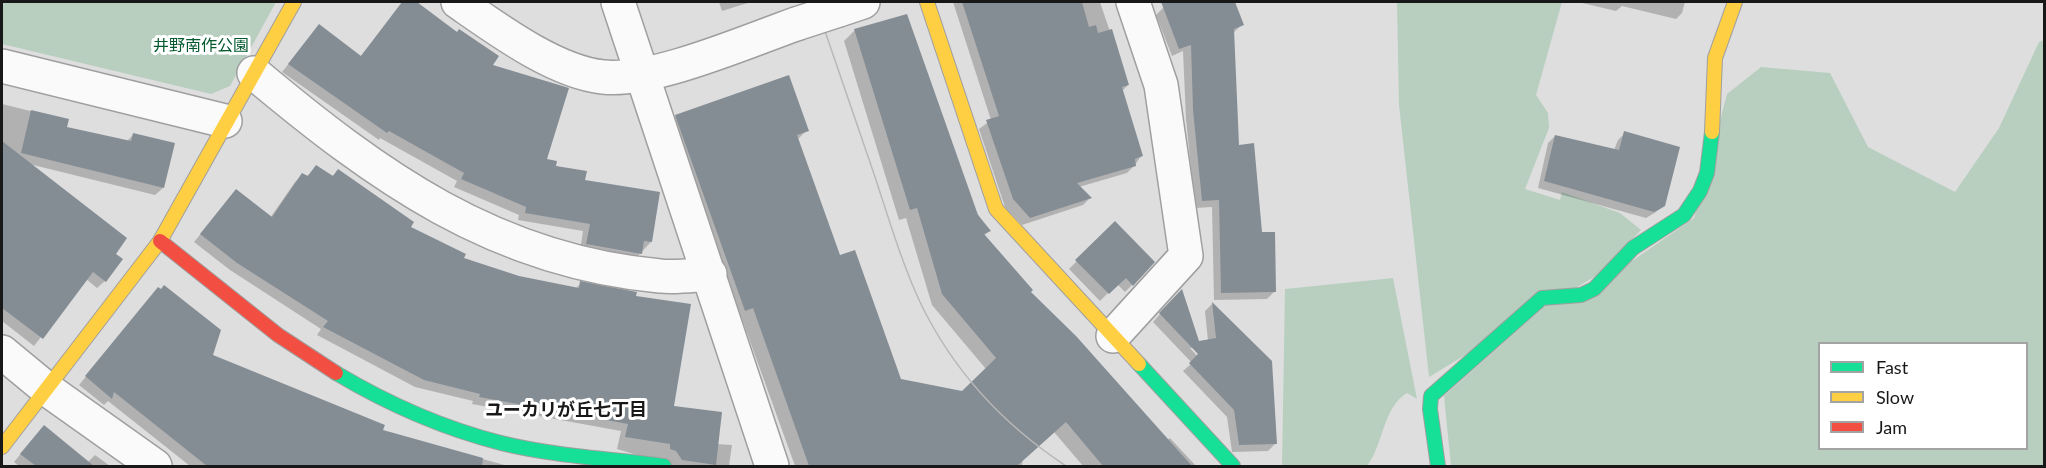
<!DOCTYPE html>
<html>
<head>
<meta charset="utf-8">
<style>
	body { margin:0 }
	#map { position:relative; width:2046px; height:468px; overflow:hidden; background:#dededf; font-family:Lato,sans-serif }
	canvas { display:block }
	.frame { position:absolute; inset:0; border:3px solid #181819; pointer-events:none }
	.legend { position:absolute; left:1818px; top:342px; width:210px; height:108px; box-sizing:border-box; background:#fff; border:2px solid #a3a3a3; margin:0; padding:8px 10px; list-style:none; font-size:18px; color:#181819 }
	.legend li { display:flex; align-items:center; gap:12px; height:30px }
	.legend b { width:30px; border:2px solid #a3a3a3 }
</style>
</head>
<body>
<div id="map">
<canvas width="2046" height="468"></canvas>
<div class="frame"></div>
<ul class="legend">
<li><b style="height:8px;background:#16e098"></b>Fast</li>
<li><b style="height:8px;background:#ffcf43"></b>Slow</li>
<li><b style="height:8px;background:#f24e42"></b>Jam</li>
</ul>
</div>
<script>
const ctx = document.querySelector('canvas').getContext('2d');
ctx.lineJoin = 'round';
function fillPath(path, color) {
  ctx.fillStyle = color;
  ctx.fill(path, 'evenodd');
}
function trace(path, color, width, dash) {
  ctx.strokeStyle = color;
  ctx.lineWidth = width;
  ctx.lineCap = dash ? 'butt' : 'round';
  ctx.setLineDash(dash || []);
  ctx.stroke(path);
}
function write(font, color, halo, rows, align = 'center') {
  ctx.font = font + ' Lato,"Noto Sans JP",sans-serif';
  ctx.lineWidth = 6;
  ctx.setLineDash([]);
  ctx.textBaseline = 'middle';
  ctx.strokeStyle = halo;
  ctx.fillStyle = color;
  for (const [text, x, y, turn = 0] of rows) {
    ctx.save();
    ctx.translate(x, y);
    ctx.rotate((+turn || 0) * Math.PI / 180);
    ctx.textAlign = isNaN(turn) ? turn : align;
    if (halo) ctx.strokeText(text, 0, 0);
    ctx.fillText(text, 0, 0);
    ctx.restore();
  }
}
fillPath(new Path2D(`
	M2,2H276L230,86L211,94L2,44Z
	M1397,2H1562L1536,95L1548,113L1549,128L1525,189L1560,200L1562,192L1620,213L1641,230L1599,274L1429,377L1399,105Z
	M2044,40V466H1451L1444,396L1544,307L1635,259L1694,218L1727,94L1761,67L1830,73L1868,147L1955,192L1999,128L2039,42ZM1820,344H2026V448H1820Z
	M1393,278L1417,399L1407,393C1383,407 1383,446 1367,466H1282L1285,289Z`), '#b8cfbf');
fillPath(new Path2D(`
	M403,2H414L457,34L491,66L545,160L584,181L651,242L633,261L580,251L583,231L518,220L519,215L454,187L457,181L380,138L379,140L282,72L319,26L360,57Z
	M719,2H751L722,11Z
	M953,2H1100L1128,85L1122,91L1141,156L1135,165L1127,173L1079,187L1090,198L1083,205L1022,225L1005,207L979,129L991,120Z
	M1180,2H1233L1242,25L1233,33L1238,146L1275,291L1267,299L1214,300L1212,207L1195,208L1186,119L1183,51L1172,56L1156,15L1164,7Z
	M1578,2H1685L1682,13L1676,19L1622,6L1616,11Z
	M855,30L989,231L984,236L1029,292L1167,440L1170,438L1196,466H1083L1054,432L1028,418L1022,466H795L742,319L734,321L665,127L676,116L807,130L797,140L839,257L900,381L962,393L986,369L932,305L906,218L899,220L844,41Z
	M2,104L67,120L66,128L127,141L133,135L163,188L155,195L29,164L114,254L105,281L97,288L86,279L34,346L2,321Z
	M1625,133L1663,205L1656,212L1646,218L1538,188L1548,143L1555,136L1614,150L1618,140Z
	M316,167L331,177L338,171L409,228L462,259L519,277L575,289L581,283L634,297L672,407L717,444L732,445L729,466H674L617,449L621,431L472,404L473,401L415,387L317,335L321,329L230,270L194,242L229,199L270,218L295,182L302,175L306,177Z
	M1115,223L1132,285L1125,292L1117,284L1100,301L1069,269Z
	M151,297L211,356L381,431L508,466H190L108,401L104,405L79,385Z
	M1174,298L1198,343L1208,341L1205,311L1212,304L1276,443L1268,451L1232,452L1227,417L1183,371L1192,363L1153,322ZM1190,348H1194L1202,361Z
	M36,435L87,463L95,455L110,466H19L14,462Z`), '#0003');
fillPath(new Path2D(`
	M402,2H417L457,32L459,29L499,56L493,65L569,88L547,159L557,161L556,166L587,171L585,180L660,192L652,242L644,241L642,254L586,244L590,224L525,213L526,207L461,179L464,173L389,131L387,133L288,64L319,24L361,56Z
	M962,2H1082L1089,27L1096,25L1098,33L1112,29L1129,85L1122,87L1143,156L1135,159L1136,166L1077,183L1092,198L1030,218L1013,199L986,120L999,116Z
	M1161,2H1235L1244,25L1234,29L1239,145L1254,143L1262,232H1275L1276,292L1221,293L1219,200L1202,201L1193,110L1191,45L1179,49Z
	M907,14L978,215L991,231L984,234L1033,290L1031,292L1076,336L1192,466H1103L1066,422L1017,466H809L753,308L745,311L675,115L789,75L809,131L797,135L840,255L855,250L901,379L962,391L996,358L942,294L917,208L910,210L854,29Z
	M31,110L69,119L67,127L131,141L133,133L175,143L164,188L21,153Z
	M1624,131L1680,147L1665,206L1660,209L1654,212L1544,181L1555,135L1619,150Z
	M2,141L127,238L116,254L123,259L106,282L93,272L43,339L2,308Z
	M316,165L333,176L338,169L414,222L411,227L466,254L464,258L519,276L579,288L580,281L637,292L636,296L691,304L674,406L722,412L716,465L682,460L676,451L670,449V444L625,437L628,424L479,397L480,394L424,380L323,327L328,321L237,263L200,234L236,189L272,217L302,173L308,176Z
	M1115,221L1155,262L1133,286L1126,278L1109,294L1075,260Z
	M164,285L221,330L213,355L385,425L383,430L483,458L482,466H207L114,392L112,399L85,376L158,287L161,289Z
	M1182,289L1199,341L1216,338L1212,302L1272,361L1277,444L1239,445L1234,410L1189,363L1198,354L1159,313Z
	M44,425L94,466H36L20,454Z`), '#858d94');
const street = new Path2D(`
	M458,2C497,29 555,72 603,77C651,83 748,41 796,24
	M618,2L772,466
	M839,10L863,2
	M2,66L225,121
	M254,73C377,176 494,261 660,276C676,278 694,275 710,274
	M1113,336L1186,256L1161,85L1133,2
	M2,352L48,390L155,466`);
const fast = new Path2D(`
	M1139,364L1233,466
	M336,373C388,404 442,428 501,443C554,456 610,459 664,466
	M1438,466L1430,409L1431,396L1542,298L1581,295L1594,289L1633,248L1684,215L1700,191L1707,173L1712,132`);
const slow = new Path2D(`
	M927,2L996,209L1139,364
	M1712,132L1715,58L1735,2
	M2,447L160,241L294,2`);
const jam = new Path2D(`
	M160,241L278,335L336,373`);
trace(street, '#9f9fa0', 36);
trace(fast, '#9f9fa0', 16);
trace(slow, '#9f9fa0', 16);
trace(jam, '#9f9fa0', 16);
trace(street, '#fafafa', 33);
trace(fast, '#16e098', 14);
trace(slow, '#ffcf43', 14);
trace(jam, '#f24e42', 14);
trace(new Path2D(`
	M815,2C834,59 854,116 874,174C888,216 901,261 920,302C953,371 1004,425 1066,466`), '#b8b8b8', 1.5);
const streetBridge = new Path2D(`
	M796,24L839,10`);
trace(streetBridge, '#9f9fa0', 36, []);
trace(streetBridge, '#fafafa', 33);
write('16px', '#02592e', '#fff', [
	["井野南作公園",201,46]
]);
write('bold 18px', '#181819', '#fff', [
	["ユーカリが丘七丁目",566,410]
]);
</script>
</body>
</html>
